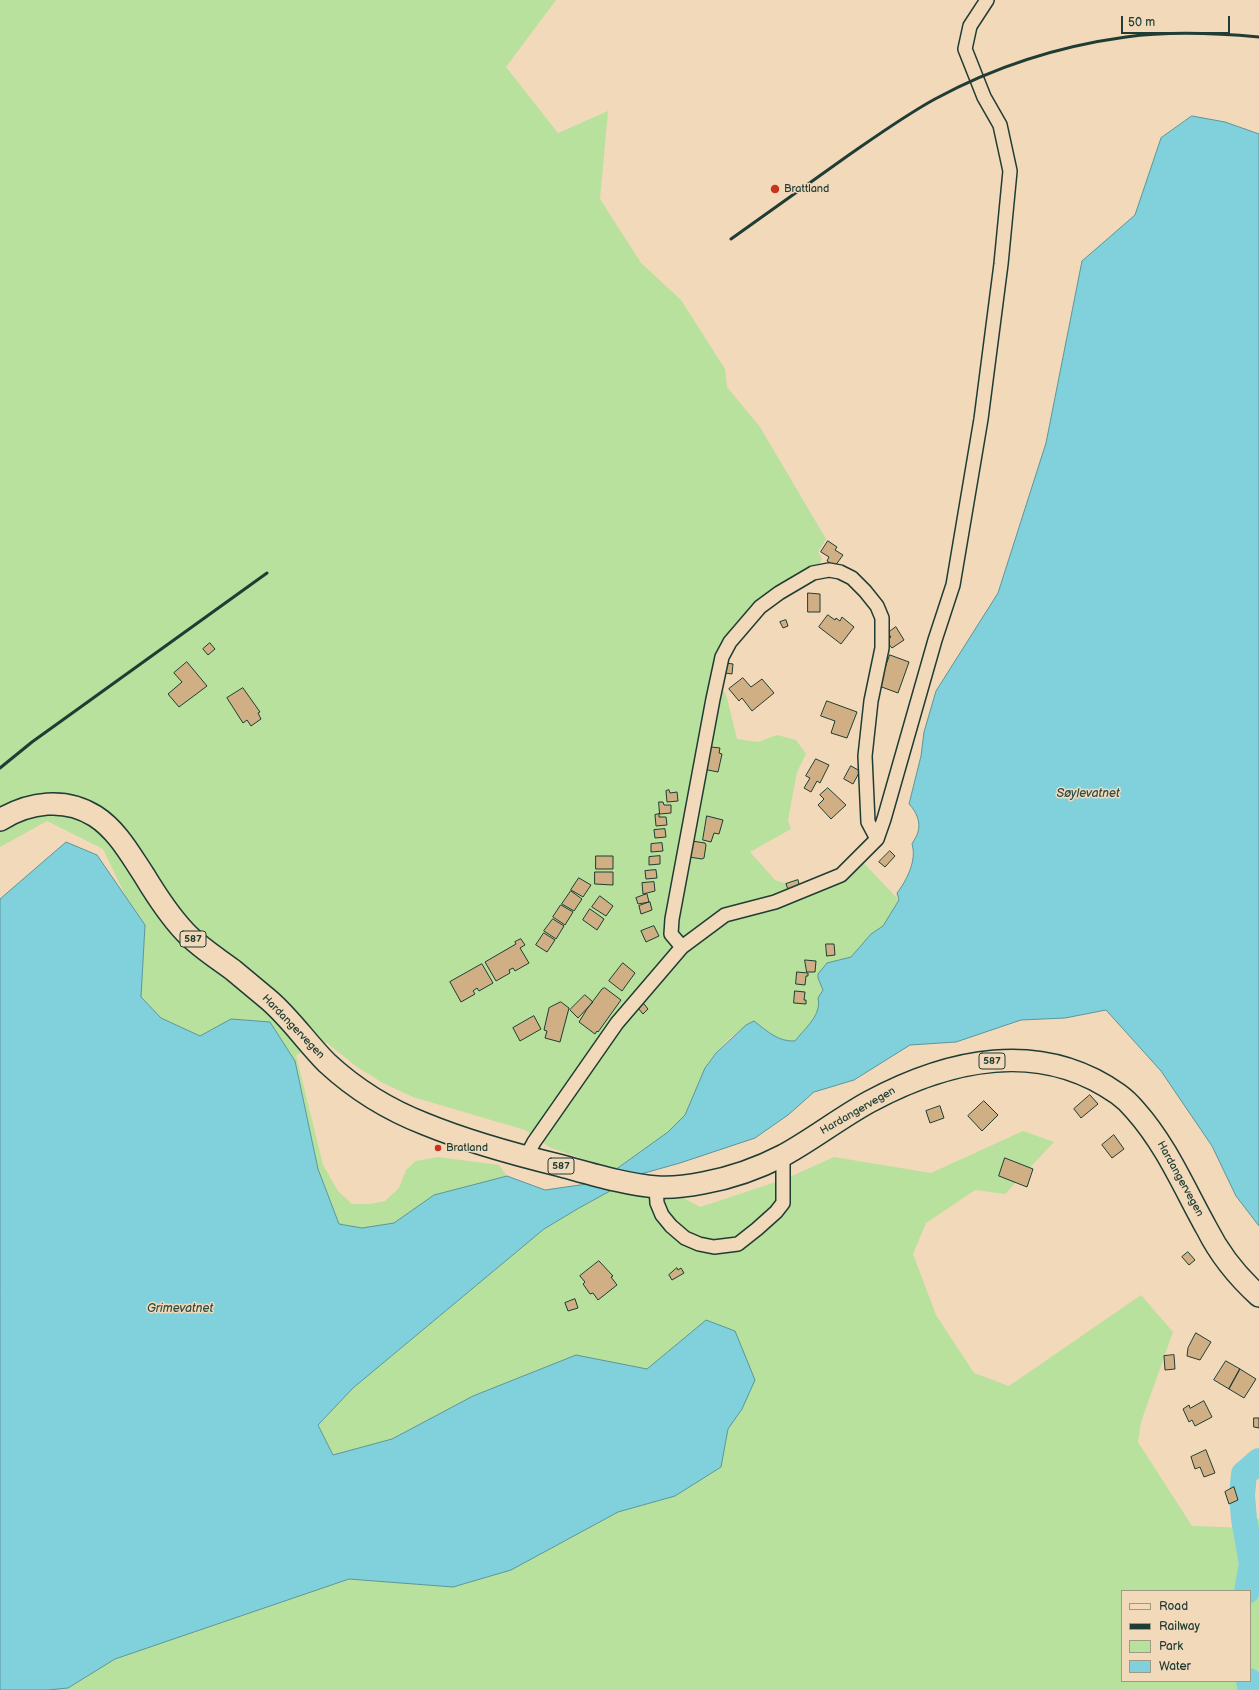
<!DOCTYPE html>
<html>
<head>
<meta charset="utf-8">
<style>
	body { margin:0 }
	#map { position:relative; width:1259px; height:1690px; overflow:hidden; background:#f2d9ba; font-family:"Balsamiq Sans",sans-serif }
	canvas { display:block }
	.legend { position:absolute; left:1121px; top:1590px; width:130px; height:92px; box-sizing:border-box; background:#f2d9ba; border:1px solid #9e9b84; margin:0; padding:5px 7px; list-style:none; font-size:12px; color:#1f3d34 }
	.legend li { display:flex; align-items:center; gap:8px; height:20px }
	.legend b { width:20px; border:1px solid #9e9b84 }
	.scale { position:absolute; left:1121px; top:16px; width:109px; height:18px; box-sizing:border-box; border:2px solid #1f3d34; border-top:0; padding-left:5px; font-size:12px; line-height:14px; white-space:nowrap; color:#1f3d34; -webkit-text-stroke:3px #f2d9ba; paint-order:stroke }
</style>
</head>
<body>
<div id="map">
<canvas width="1259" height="1690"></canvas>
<ul class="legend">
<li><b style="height:5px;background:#f2d9ba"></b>Road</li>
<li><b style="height:5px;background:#1f3d34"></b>Railway</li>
<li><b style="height:11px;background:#b7e19d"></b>Park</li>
<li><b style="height:11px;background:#81d1dc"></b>Water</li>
</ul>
<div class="scale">50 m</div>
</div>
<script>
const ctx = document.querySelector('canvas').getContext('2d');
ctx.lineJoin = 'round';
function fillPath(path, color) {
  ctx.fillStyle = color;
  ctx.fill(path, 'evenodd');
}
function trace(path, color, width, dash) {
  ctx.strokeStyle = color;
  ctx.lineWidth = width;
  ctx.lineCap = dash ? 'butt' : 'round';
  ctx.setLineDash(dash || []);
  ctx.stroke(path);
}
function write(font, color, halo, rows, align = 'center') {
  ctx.font = font + ' "Balsamiq Sans",sans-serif';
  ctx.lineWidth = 3;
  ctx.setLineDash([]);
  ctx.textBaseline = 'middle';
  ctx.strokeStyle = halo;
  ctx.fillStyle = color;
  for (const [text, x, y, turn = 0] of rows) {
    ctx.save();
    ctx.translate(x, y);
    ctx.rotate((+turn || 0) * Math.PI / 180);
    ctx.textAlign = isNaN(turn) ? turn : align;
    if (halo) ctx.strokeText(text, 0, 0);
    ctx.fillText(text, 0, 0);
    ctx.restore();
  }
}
fillPath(new Path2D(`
	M0,0H556L506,67L558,133L608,111L600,199L641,263L681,300L725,369L727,387L760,427L826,539L818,552L822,559L818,567L795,576L770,590L735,624L722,643L716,656L715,672L727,698L737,739L758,742L777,735L796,740L806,754L797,772L788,820L791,829L750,852L775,880L784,883L798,879L801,888L836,871L855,854L899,900L883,926L871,934L851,957L827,963L819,974L818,978L823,990L818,998C822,1015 805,1028 795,1041C778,1042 767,1031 754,1022C737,1029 712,1053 704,1070C698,1084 694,1102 685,1115C671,1135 635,1155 615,1170L551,1148L525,1130L413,1097L383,1083L357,1067L327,1043L296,1055L323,1165L338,1191L352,1204H370L385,1201L399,1188L406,1170L416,1161L438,1157L499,1165L507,1176L434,1195L394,1223L362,1228L339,1224L318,1169L295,1061L270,1022L231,1019L200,1036L161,1018L141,997L145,925L126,897L103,849L47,821L0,847Z
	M1023,1131L1054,1142L1005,1194L975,1190L926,1223L913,1254L936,1315L974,1373L1009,1386L1141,1295L1173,1332L1141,1422L1138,1442L1192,1526L1248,1528L1259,1518V1690H48L68,1688L115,1659L349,1579L453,1587L511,1570L618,1512L675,1496L721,1467L728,1429L742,1409L735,1331L706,1320L647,1369L576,1355L473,1396L392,1439L333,1455L318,1425L353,1388L544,1229L579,1208L641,1174L700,1207L785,1179L834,1157L931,1173ZM1122,1591H1250V1681H1122Z`), '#b7e19d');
const water = new Path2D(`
	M1192,116L1225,122L1259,134V1226L1236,1196L1212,1146L1161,1071L1106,1010L1065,1018L1021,1020L956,1042L910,1045L854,1080L814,1092L788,1115L755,1138L680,1163L641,1174L579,1208L544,1229L353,1388L318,1425L333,1455L392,1439L473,1396L576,1355L647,1369L706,1320L735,1331L755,1380L742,1409L728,1429L721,1467L675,1496L618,1512L511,1570L453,1587L349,1579L115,1659L68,1688L48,1690H0V899L66,842L97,855L145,925L141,997L161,1018L200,1036L231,1019L270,1022L295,1061L318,1169L339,1224L362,1228L394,1223L434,1195L507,1176L545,1190L587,1184L615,1170L668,1132L685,1115L705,1068L716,1053L746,1025L754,1021C767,1031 778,1042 795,1041C805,1028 822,1015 818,998L823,990L818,978V974L827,963L851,957L871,934L883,926L899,900L897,893C907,880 917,860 912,844C914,840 917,836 918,832C921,822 916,811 909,804L921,756L924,732L936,691L998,593L1046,443L1082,261L1135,215L1161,138Z`);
fillPath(water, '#81d1dc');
trace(water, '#5a9699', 1);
trace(new Path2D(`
	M1247,1591L1252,1564L1244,1519L1242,1495L1244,1474L1259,1461
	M1249,1681L1251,1690`), '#81d1dc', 26);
const building = new Path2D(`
	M828,541L837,547L835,550L843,555L835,566L827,561L829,557L821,552Z
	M808,593L820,594V612H808Z
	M828,615L835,620L836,618L840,621L842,617L854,627L841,644L819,627Z
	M786,620L788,626L783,628L780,622Z
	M896,627L904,640L892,648L886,641L891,637L888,633Z
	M210,643L215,649L208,655L203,649Z
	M890,655L909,662L898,693L879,686Z
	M187,662L207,686L179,707L168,694L182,682L174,673Z
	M726,663L733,664L732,674L725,673Z
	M743,678L751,687L762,679L774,693L752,711L742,698L739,701L729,689Z
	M243,688L260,712L258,713L261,719L251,726L247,720L243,723L227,698Z
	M827,701L857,712L847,738L831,733L835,721L821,716Z
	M711,747L720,748L719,753L722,754L718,772L703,769Z
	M816,759L829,765L820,783L817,781L811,792L804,788L810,778L806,776Z
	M851,766L860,771L853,784L844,779Z
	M828,788L846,805L831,819L818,805L824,799L820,795Z
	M669,790L670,793L677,792L678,801L667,802L666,791Z
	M659,802H663L664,805H671V813L660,814Z
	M659,814V817H666L667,825L656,826L655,815Z
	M707,816L723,820L719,834L714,833L711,842L703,840Z
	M665,829L666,837L655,838L654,830Z
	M692,841L705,843L706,845L704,858L702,859L689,857Z
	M662,843L663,851L651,852V844Z
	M890,851L895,856L885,867L879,862Z
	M596,856H613V869H596Z
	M660,856V864L649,865V857Z
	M656,870L657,878L646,879L645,871Z
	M595,872H613V885L595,884Z
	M579,878L591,885L583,897L571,890Z
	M798,880L800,888L789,892L786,884Z
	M654,882L655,891L643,894L642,883Z
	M571,891L582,899L574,911L562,904Z
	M647,894L649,902L638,904L636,898Z
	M600,896L613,906L606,916L592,907Z
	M650,902L652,910L641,914L639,906Z
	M561,905L573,912L565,925L553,917Z
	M590,909L604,919L597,930L583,920Z
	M553,919L564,926L556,939L544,931Z
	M654,926L659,936L646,942L641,931Z
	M544,933L555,940L547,952L536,945Z
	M521,939L525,945L520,948L529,963L515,971L513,968L509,970L510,973L496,981L485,962L516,944L515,942Z
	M826,944H834L835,955L827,956Z
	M805,960L816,961L815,972H807Z
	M623,963L635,973L622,991L609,981Z
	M482,964L493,983L479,991L477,988L473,991L475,994L461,1002L450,982Z
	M797,972L808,973V976H806L805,985L796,984Z
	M605,988L621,1000L598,1032L597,1031L595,1034L579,1022L587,1009L602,989Z
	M795,991L805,992L804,1000H806V1004L794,1003Z
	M585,995L593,1002L578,1018L570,1010Z
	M561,1002L569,1008L560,1042L545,1038L547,1031L544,1030L549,1008Z
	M644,1004L648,1009L643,1014L638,1008Z
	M534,1016L541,1029L520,1041L513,1028Z
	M1090,1095L1098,1104L1081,1118L1074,1109Z
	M984,1101L998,1115L982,1131L968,1116Z
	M940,1106L944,1118L930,1123L926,1111Z
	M1114,1135L1124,1149L1112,1158L1102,1145Z
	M1005,1158L1033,1169L1027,1187L999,1176Z
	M1188,1252L1195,1260L1189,1265L1182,1257Z
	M599,1261L613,1276L611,1277L617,1285L598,1300L593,1293L590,1294L583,1284L585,1282L580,1276Z
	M677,1268L678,1270L681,1268L684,1273L672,1280L669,1275Z
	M575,1299L578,1308L568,1311L565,1303Z
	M1196,1333L1211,1342L1200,1360L1187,1356L1188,1348Z
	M1174,1355L1175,1369L1165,1370L1164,1356Z
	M1226,1361L1240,1369L1229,1389L1214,1380Z
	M1240,1369L1256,1379L1244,1398L1229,1389Z
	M1204,1401L1212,1417L1195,1426L1192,1420L1189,1422L1183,1409L1189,1405L1190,1408Z
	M1254,1418H1259V1428L1254,1427Z
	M1206,1450L1215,1473L1204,1477L1200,1467L1195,1469L1191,1457Z
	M1234,1487L1238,1500L1229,1504L1225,1492Z`);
fillPath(building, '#d1af84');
trace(building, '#1f3d34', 1);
const street = new Path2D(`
	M682,947L671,934L672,919L713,699L722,657L730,642L760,607L779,593L813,573L829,570L840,572L852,578L865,591L877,606L882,618V648L871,701L865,756L868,822L877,839
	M526,1157L534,1142L617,1023L682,947L725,915L775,902L841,875L877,839L884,819L935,640L953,585L981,419L1001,264L1010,171L1000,125L984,97L965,49L970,26L987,0
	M656,1187L657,1203L662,1215L671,1226L685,1238L699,1244L714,1247L738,1244L757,1229L776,1212L783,1203V1155`);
const primary = new Path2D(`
	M0,820C29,802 65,797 95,816C117,830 130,854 144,875C156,895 169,915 185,932C199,947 217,958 233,970C245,980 257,990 269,1000C291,1019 307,1043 327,1063C355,1089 389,1110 425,1124C469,1142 513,1154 558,1165C588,1173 627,1185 657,1187C672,1188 688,1186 703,1183C731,1178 759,1168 784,1155C813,1139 840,1118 869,1102C949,1059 1040,1039 1118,1094C1125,1099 1130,1104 1135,1110C1167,1146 1184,1188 1207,1229C1220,1255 1238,1277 1259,1296`);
trace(street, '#1f3d34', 16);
trace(primary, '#1f3d34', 24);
trace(street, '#f2d9ba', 13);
trace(primary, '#f2d9ba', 21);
trace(new Path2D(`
	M731,239C769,212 808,184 846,157C875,137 904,116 935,99C994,67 1060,46 1126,37C1170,31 1215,33 1259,37
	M0,768L32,742L267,573`), '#1f3d34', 3);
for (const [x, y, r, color] of [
	[775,189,5,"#c8321e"],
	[438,1148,4,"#c8321e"]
]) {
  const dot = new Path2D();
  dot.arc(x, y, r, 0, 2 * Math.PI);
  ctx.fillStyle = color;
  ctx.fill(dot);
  trace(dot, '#f2d9ba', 1.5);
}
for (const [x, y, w] of [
	[193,939,26],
	[992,1061,26],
	[561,1166,26]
]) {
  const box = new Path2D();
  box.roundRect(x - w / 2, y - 8, w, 16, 3);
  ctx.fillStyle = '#f2d9ba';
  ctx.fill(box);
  trace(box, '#1f3d34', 1);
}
write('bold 10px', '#1f3d34', null, [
	["587",193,939],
	["587",992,1061],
	["587",561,1166]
]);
write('11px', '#1f3d34', '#f2d9ba', [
	["Brattland",784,189],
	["Bratland",446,1148]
], 'left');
write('11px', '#1f3d34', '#f2d9ba', [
	["Hardangervegen",293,1027,46],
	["Hardangervegen",858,1111,-30],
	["Hardangervegen",1180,1179,61]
]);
write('italic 12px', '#294c45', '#f2d9ba', [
	["Søylevatnet",1088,794],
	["Grimevatnet",180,1309]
]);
</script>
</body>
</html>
